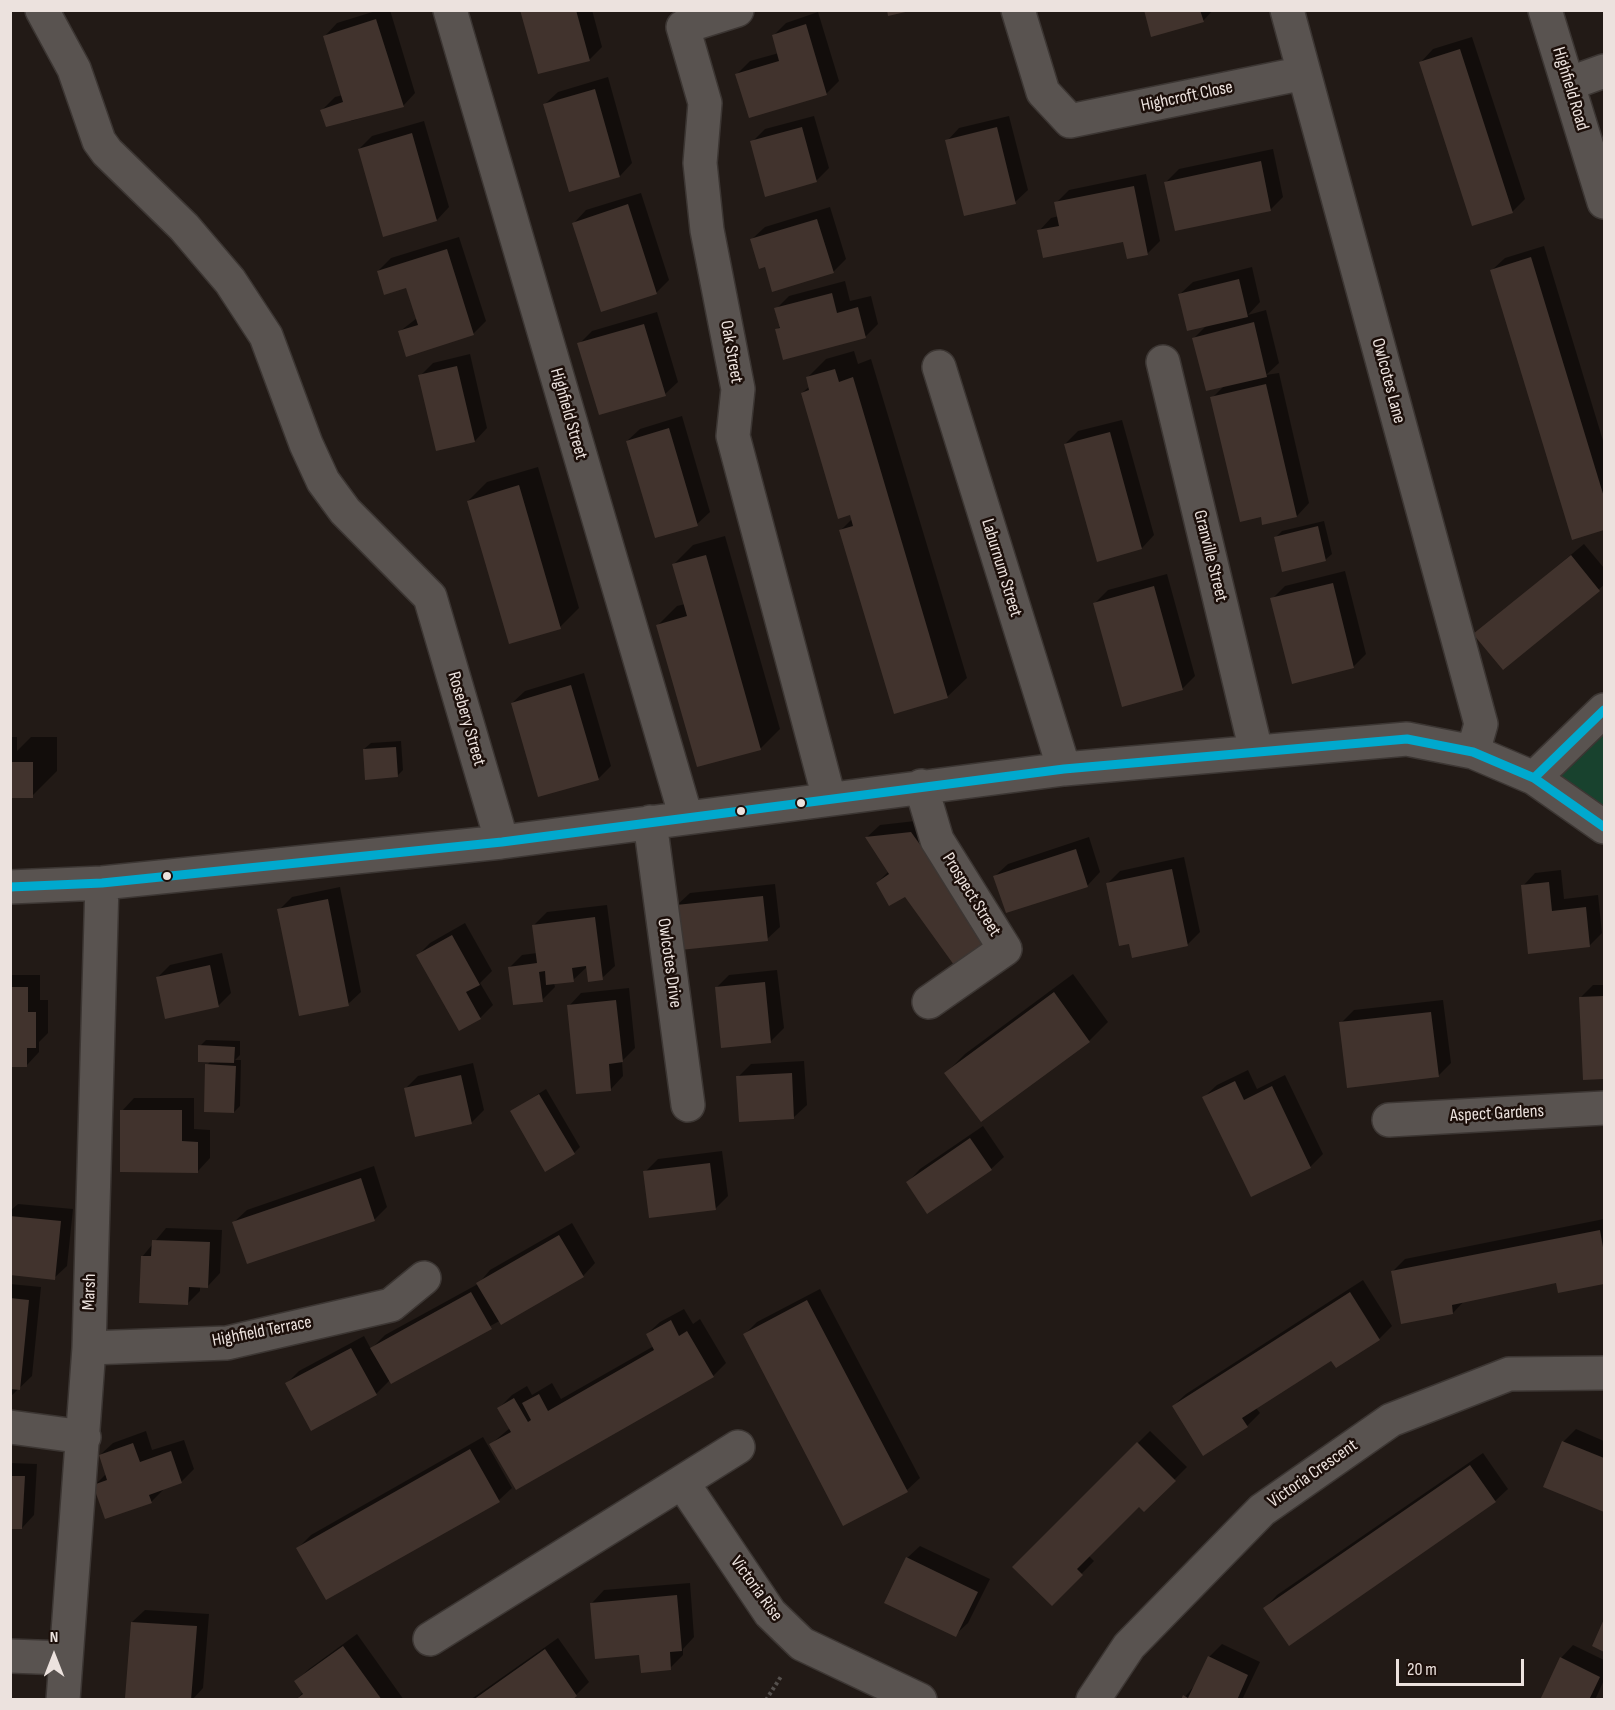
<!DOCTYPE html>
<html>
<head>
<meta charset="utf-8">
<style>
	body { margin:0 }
	#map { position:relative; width:1615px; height:1710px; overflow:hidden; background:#221a16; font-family:"Sofia Sans Condensed",sans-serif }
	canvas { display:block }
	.frame { position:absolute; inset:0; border:12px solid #ece2de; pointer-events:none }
	.north { position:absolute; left:24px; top:1626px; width:60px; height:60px; -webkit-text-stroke:4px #1c0f0a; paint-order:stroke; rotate:0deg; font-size:16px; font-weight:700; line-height:24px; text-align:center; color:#ece2de }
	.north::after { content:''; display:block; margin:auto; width:21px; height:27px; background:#ece2de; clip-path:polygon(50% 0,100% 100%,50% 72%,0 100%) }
	.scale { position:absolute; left:1396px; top:1659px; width:128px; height:27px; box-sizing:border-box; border:3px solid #ece2de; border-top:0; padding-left:8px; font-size:18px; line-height:21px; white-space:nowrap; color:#ece2de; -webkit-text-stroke:4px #1c0f0a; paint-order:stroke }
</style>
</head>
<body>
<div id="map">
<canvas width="1615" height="1710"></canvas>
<div class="frame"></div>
<div class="north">N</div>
<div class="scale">20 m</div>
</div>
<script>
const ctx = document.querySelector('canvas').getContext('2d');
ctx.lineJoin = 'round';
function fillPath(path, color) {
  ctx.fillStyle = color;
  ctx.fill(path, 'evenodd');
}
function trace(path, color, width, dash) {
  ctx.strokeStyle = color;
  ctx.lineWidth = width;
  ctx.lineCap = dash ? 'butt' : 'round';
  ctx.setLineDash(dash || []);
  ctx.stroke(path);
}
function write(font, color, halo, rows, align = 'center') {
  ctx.font = font + ' "Sofia Sans Condensed",sans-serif';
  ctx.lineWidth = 5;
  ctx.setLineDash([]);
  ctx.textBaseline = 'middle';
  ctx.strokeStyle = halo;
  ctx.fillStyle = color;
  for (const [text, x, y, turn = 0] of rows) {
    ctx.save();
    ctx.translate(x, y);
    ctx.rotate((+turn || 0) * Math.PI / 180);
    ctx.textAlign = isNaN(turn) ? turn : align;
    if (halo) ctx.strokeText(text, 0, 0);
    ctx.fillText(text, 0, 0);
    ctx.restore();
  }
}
fillPath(new Path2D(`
	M1604,710V827L1534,778Z`), '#18422e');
fillPath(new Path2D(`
	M379,10H390L415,93L403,106L351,121L350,118L322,110L335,97L343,95L325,36L337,23Z
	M522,10H592L602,47L589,60Z
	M1146,10H1213L1203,21Z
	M818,12L839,81L826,94L737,74L750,61L779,53L774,35L786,23Z
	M1472,37L1525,199L1512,212L1421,62L1433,49Z
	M608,77L632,163L620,176L545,104L558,92Z
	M814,116L829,168L816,181L752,142L765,129Z
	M1009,116L1028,190L1015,202L947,141L959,128Z
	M424,121L449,207L437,220L359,149L372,136Z
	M1273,149L1283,197L1270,210L1166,182L1179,169Z
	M1146,174L1160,241L1147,254L1124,240L1039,231L1051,218L1059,216L1056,203L1069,190Z
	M641,193L669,280L656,293L574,223L586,210Z
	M830,207L846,259L833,272L752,239L765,227Z
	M459,237L486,321L473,334L399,332L417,318L407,286L378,271L391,258Z
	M1544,246L1604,444V528L1573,538L1492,270L1505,258Z
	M1252,267L1260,302L1248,315L1266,310L1279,363L1266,375L1279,373L1309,503L1297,516L1262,515L1212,398L1224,386L1194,338L1207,325L1180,294L1193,282Z
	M845,281L850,301L871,296L878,324L866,336L776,330L781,326L776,309L789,296Z
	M657,312L678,382L665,394L579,344L592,331Z
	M854,351L858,364L871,359L967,678L947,697L841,530L853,518L802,393L810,386L807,378L826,359Z
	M470,354L487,428L475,441L420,376L433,363Z
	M682,416L710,512L697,524L627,441L640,429Z
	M1122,420L1154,535L1142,548L1065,444L1078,431Z
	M538,467L579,608L560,627L468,501L487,482Z
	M1324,521L1332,554L1325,560L1276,537L1282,531Z
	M725,536L780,729L761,748L698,765L658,625L677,606L685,604L674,564L693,545Z
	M1584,544L1604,568V585L1503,668L1475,634Z
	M1345,571L1366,654L1353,667L1272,599L1285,586Z
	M1167,574L1195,676L1182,689L1095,603L1108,590Z
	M584,673L611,766L598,779L512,703L525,691Z
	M10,737H17V751L31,737H57V771L32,796H10Z
	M401,741L403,770L397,776L364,749L371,743Z
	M924,820L1002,928L877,883L889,871L867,837L880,825Z
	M1089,837L1100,872L1088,885L1007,911L995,876L1008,864Z
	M1184,857L1200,932L1188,944L1130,943L1108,883L1120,871Z
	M1561,870L1564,899L1598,895L1602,933L1589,946L1523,886L1535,873Z
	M775,884L780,927L767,939L677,905L690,893Z
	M340,887L361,992L348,1004L279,910L292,897Z
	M607,905L615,966L602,978L588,966L573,980L554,983L555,987L542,1000L509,968L522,955L537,953L534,925L547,912Z
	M465,923L492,971L480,983L493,1005L480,1018L418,955L430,943Z
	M222,953L231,993L218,1006L158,977L170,965Z
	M777,970L784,1028L771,1041L716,988L729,975Z
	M1073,974L1108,1022L1089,1041L981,1120L946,1073L965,1054Z
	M10,975H40V1000H48V1033L39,1042V1052L27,1065H10Z
	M1593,985H1604V1078H1584L1580,998Z
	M629,988L635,1048L622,1061L623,1076L611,1089L569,1006L581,993Z
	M1443,1000L1451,1063L1438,1076L1341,1023L1354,1010Z
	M206,1040L240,1041V1055L235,1060H241L240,1106L234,1112L207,1065L211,1061L200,1046Z
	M804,1061L807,1105L794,1117L738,1077L751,1064Z
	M473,1063L484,1110L472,1122L416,1135L405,1089L418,1076Z
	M1248,1070L1257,1089L1285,1075L1323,1154L1310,1167L1204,1097L1217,1085Z
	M546,1089L580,1147L574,1153L512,1111Z
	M134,1098H194V1129L210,1130V1158L198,1171L122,1111Z
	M983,1126L1004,1157L991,1169L908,1182L920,1169Z
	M722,1151L728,1196L715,1209L645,1172L658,1159Z
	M374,1166L387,1207L375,1219L248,1262L234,1222L247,1210Z
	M18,1204L73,1209L67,1266L54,1278L10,1274V1211Z
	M1604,1219V1282L1559,1291L1557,1282L1465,1300L1453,1313L1392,1272L1405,1259Z
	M572,1223L595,1263L583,1276L390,1380L376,1394L287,1383L299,1371L364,1336L371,1349L385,1335L478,1284L490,1270Z
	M166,1228L222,1230L220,1273L208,1286H200V1291L187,1304L142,1257Z
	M1363,1280L1392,1326L1379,1339L1336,1366L1332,1359L1256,1408L1260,1413L1247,1426L1204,1454L1173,1406L1186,1394Z
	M10,1284L41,1287L32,1376L10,1397Z
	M820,1289L920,1478L907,1490L744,1335L757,1322Z
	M684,1309L693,1324L700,1319L726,1363L713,1376L491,1444L510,1428L499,1408L512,1395L527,1386L532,1395L552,1383L561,1399L654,1346L647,1334L660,1322Z
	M1576,1429L1604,1441V1511L1545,1487L1563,1442Z
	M146,1431L152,1450L184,1440L194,1469L181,1482L164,1489L151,1502L95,1485L107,1473L100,1455L113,1443Z
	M1150,1431L1187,1467L1144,1510L1139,1505L1089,1556L1094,1561L1052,1604L1014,1567Z
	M483,1437L512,1488L499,1500L327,1598L298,1548L311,1535Z
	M1483,1453L1508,1489L1495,1501L1289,1644L1265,1608L1277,1595Z
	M10,1463L37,1464L34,1515L22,1528L10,1527Z
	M920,1546L990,1579L968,1623L955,1635L907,1558Z
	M690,1583L694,1637L683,1649V1655L670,1668L640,1653L592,1603L604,1590Z
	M145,1610L209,1614L203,1688L192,1700L127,1697L132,1622Z
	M357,1634L404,1700H296L303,1692L296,1681L309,1669Z
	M558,1638L589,1682L576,1695L570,1700H470Z
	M1222,1644L1260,1662L1242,1700H1182L1197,1683L1209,1657Z
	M1573,1645L1604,1660V1680L1595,1700H1541L1561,1658Z`), '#0007');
fillPath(new Path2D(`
	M520,10H576L590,61L538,74Z
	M887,10H910V11L888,16Z
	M1144,10H1200L1204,22L1151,37Z
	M376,19L404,107L326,127L320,110L343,102L323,36Z
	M806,24L827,95L749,118L735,74L779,61L772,35Z
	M1460,49L1513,213L1472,226L1419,62Z
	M595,89L620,177L569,192L543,104Z
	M802,127L817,182L765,197L750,141Z
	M997,127L1016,204L964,216L945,140Z
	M412,133L437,221L383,237L358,149Z
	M1261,161L1271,211L1175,231L1164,182Z
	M1134,186L1148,255L1127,259L1123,242L1043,258L1037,230L1059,226L1054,202Z
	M628,204L657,294L601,312L572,223Z
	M817,219L834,273L772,292L765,267L759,269L750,239Z
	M447,249L474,335L406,357L398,331L418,325L406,288L384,295L377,271Z
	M1531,257L1604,497V530L1572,540L1490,270Z
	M1239,279L1248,317L1187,331L1178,294Z
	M832,293L837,313L858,307L866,338L783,360L775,329L780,328L774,308Z
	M1254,322L1267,377L1206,391L1192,338Z
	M644,324L666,396L599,415L577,343Z
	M457,366L475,442L436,451L418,375Z
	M835,369L839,382L853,377L948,698L894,714L839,530L853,526L850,515L838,519L801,393L809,390L806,377Z
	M1266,384L1297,517L1262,525L1261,517L1240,522L1210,397Z
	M669,428L698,526L655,538L626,441Z
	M1110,432L1142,549L1097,562L1064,444Z
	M519,485L561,629L509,644L467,501Z
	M1318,526L1326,561L1282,572L1274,537Z
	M706,555L761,750L697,767L656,625L687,616L672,564Z
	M1571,555L1600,591L1503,670L1473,634Z
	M1333,583L1354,668L1292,684L1270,598Z
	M1154,586L1183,690L1122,707L1093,603Z
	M571,685L599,780L538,797L511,703Z
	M396,747L398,777L365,780L363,749Z
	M10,762H33V798H10Z
	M911,832L990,942L954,965L905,897L889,906L876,883L889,874L865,837Z
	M1076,849L1088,887L1006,913L993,876Z
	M1172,869L1188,946L1132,958L1129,944L1119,946L1106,883Z
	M1549,882L1552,911L1586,907L1590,947L1528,954L1521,885Z
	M763,896L768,941L680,950L676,905Z
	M328,899L349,1006L299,1016L277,909Z
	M595,917L603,980L588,982L586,966L572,968L574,982L546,985L545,971L539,972L543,1002L513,1005L508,967L537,963L532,925Z
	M452,935L480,985L466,992L481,1019L459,1031L416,955Z
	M210,965L219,1007L165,1019L156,977Z
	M765,982L771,1043L721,1048L715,987Z
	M10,987H28V1012H36V1048H27V1067H10Z
	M1054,992L1090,1042L981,1122L944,1073Z
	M1604,996V1079L1583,1080L1579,997Z
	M616,1000L623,1062L609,1064L611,1091L576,1094L567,1005Z
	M1431,1012L1439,1077L1347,1088L1339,1022Z
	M198,1045L235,1047L234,1063L198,1062Z
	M205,1064L236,1066L234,1113L204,1112Z
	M792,1073L794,1119L739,1122L736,1076Z
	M461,1075L472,1124L415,1137L404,1088Z
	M1235,1081L1244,1100L1272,1086L1311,1168L1251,1197L1202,1097Z
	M539,1094L575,1154L545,1172L510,1111Z
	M120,1110H182V1141L198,1142V1173L120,1172Z
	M970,1138L992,1170L927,1214L906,1182Z
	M710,1163L716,1210L649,1218L643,1171Z
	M361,1178L375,1221L247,1264L232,1222Z
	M10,1216L61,1221L55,1280L10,1275Z
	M1600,1230L1604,1253V1284L1558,1293L1556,1283L1452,1305L1453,1314L1401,1324L1391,1271Z
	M559,1235L584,1277L501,1325L476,1283Z
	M152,1240L210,1242L208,1288L189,1287L188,1305L139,1303L141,1256H151Z
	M471,1292L492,1329L391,1384L370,1348Z
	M1350,1292L1380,1340L1336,1368L1331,1361L1242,1418L1248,1427L1203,1456L1172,1406Z
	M10,1298L29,1300L20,1390L10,1389Z
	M807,1300L908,1492L843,1526L743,1334Z
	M671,1320L679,1336L687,1331L714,1377L516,1490L489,1444L511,1432L497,1408L514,1398L528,1422L531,1420L522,1403L539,1394L548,1411L654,1350L646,1334Z
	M351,1348L377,1395L311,1431L285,1383Z
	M1562,1441L1604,1458V1512L1543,1487Z
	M1137,1442L1176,1481L1144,1512L1139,1507L1077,1569L1083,1575L1052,1606L1012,1567Z
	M133,1443L140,1462L171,1451L182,1483L149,1495L152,1503L105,1519L93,1485L107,1480L99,1455Z
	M470,1449L500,1502L326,1600L296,1548Z
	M1470,1465L1496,1502L1289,1646L1263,1608Z
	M10,1476H25L22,1529H10Z
	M906,1557L978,1592L956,1637L884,1603Z
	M677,1595L682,1651L670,1652L671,1670L641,1673L639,1655L595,1659L590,1603Z
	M1604,1619V1652L1592,1646Z
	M131,1622L197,1626L191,1700L125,1698Z
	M343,1646L382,1700H295L303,1694L294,1681Z
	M545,1649L577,1696L572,1700H473Z
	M1208,1656L1248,1675L1237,1700H1181L1183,1695L1188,1698Z
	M1560,1657L1600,1677L1589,1700H1540Z`), '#41332d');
const minor = new Path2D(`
	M42,10L74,69L99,141L107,152L184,227L230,281L266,336L306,444L323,481L345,511L430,597L502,842
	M450,10L686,817
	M737,10L683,27L705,103L700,163L707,230L738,389L733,436L829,798
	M1018,10L1043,92L1070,121L1304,73
	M1287,10L1481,724L1473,752
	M1545,10L1604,202
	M1568,84L1604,71
	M1163,362L1256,751
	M939,367L1064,769
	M1534,778L1604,710
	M921,786L937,840L1005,949L929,1002
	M650,822L688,1105
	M10,887L102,883L502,842L1064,769L1407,739L1473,752L1534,778L1604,827
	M1389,1120L1604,1108
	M89,1348L227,1343L391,1305L424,1278
	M10,1427L84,1437
	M682,1482L738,1447
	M430,1639L682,1482L770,1613L802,1644L920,1700
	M10,1656L64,1658
	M63,1700L89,1348L102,883
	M1093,1700L1129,1646L1262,1510L1391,1420L1509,1374L1604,1373`);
trace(minor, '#3c3633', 36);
trace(new Path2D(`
	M766,1700L782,1675`), '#55504d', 4, [3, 3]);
trace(minor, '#595350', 33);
trace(new Path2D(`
	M1534,778L1604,710
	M10,887L102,883L502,842L1064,769L1407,739L1473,752L1534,778L1604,827`), '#00a9ce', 9);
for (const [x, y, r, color] of [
	[801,803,5,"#ece2de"],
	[741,811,5,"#ece2de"],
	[167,876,5,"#ece2de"]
]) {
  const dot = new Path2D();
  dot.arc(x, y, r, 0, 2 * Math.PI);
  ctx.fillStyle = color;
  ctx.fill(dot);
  trace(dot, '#1c0f0a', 2);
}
write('18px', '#ece2de', '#1c0f0a', [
	["Highfield Road",1570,89,73],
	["Highcroft Close",1187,97,-12],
	["Oak Street",731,352,80],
	["Owlcotes Lane",1388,381,75],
	["Highfield Street",568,414,74],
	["Granville Street",1210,556,76],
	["Laburnum Street",1001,568,73],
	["Rosebery Street",466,719,74],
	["Prospect Street",971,895,58],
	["Owlcotes Drive",669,963,82],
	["Aspect Gardens",1497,1114,-3],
	["Marsh",90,1292,-88],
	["Highfield Terrace",262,1332,-11],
	["Victoria Crescent",1313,1474,-35],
	["Victoria Rise",756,1589,54]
]);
</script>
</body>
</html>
